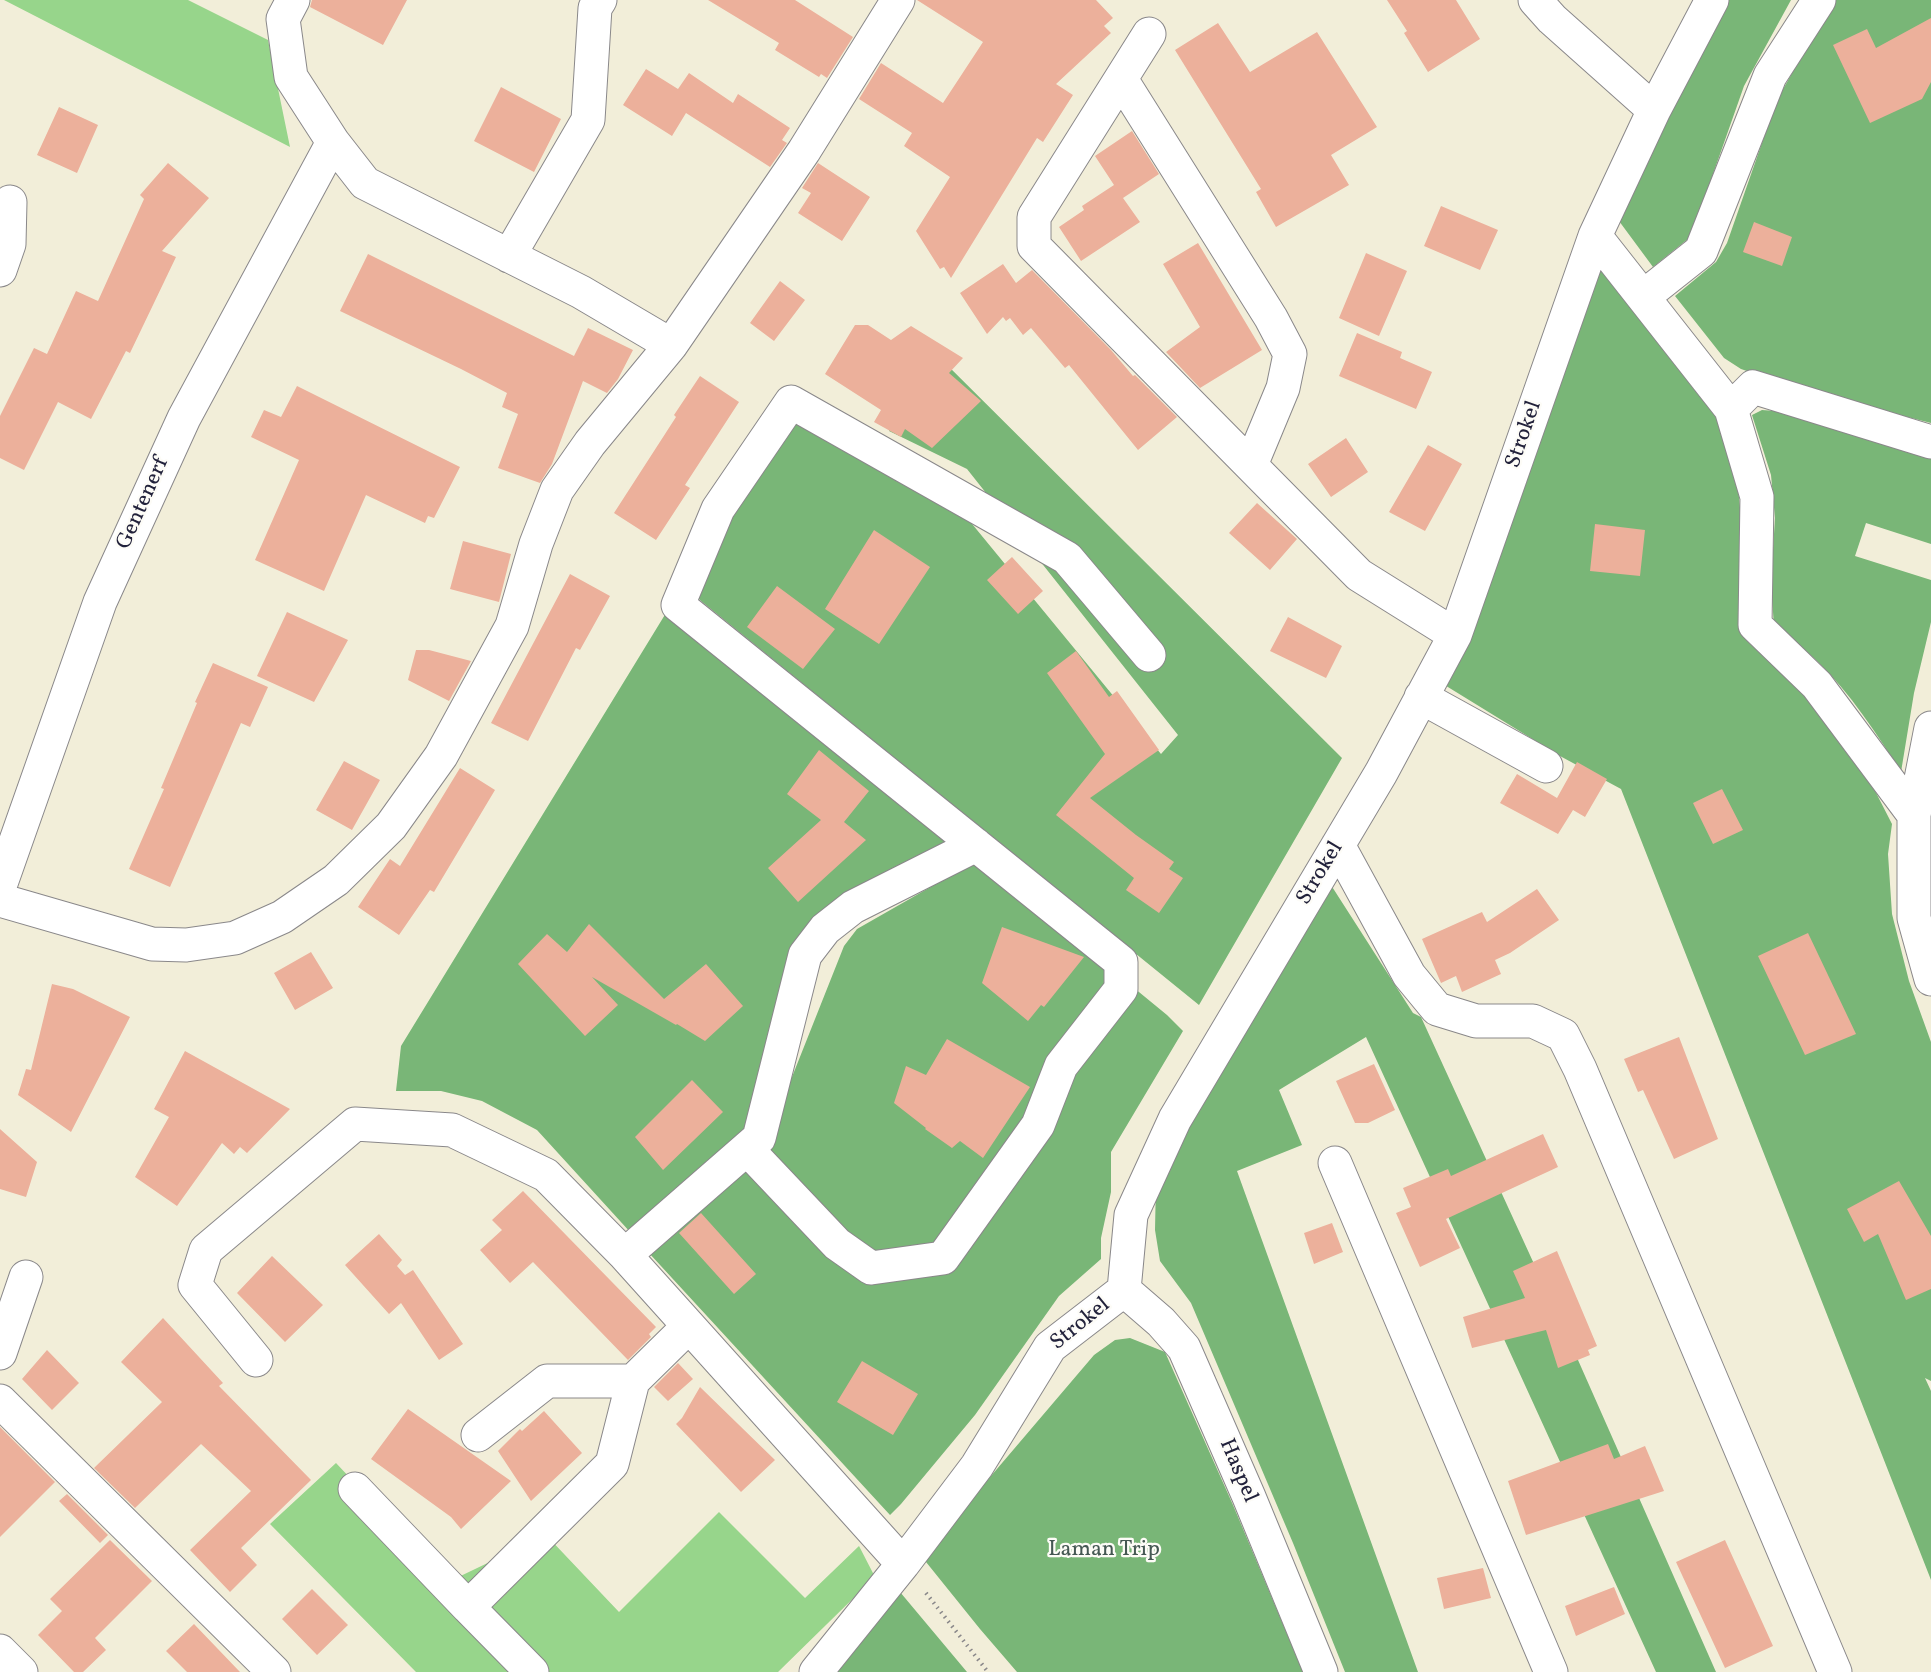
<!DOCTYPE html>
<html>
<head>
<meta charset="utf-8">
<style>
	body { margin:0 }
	canvas { display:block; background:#f2eed9 }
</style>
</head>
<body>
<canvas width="1931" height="1672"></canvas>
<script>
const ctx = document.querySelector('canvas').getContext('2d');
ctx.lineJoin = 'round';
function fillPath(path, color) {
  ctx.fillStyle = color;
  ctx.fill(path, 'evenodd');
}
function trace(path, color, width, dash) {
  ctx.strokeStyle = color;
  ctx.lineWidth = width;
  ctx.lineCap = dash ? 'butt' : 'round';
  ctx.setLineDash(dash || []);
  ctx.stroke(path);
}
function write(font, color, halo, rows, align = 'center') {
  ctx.font = font + ' Vollkorn,serif';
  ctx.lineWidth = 4.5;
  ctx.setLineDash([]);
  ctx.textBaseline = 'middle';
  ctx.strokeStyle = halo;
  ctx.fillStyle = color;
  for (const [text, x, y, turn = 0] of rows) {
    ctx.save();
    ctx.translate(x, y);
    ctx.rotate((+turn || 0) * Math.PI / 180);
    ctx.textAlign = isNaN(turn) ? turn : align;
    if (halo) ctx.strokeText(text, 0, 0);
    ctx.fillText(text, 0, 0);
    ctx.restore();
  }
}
fillPath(new Path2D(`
	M4,0H188L268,40L290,147Z
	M336,1463L448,1582L546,1535L619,1612L719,1512L805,1598L859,1546L875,1577L778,1672H416L270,1524Z`), '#97d58b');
fillPath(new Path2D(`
	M1726,0H1791L1744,86L1694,228L1688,239L1653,267L1619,221L1636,179Z
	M1833,0H1931V423L1809,392L1741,369L1724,358L1675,296L1716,262L1727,243L1777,100Z
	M1604,254L1698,378L1727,433L1736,466L1742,528L1741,597L1745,639L1813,702L1871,783L1892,824L1888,854L1892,914L1909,981L1931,1042V1381L1925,1378L1931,1391V1580L1621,789L1560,756L1443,684Z
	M928,346L1342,758L1199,1005L701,601L684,583L792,419L945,491L1161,754L1178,735L967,469L889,431Z
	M1762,410L1775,411L1931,454V544L1866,523L1855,556L1931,580V622L1914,693L1901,772C1876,733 1851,694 1818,662C1805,649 1789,639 1774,627L1771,582L1775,518L1771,475L1752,415Z
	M666,613L955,842L843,903L745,1133L631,1233L537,1130L482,1101L441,1091H396L401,1046Z
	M978,860L1167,1015L1183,1031L1111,1152V1192L1101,1238V1259L1059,1296L975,1415L901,1504L890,1515L649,1253L765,1145L844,946L857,929Z
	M1329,882L1413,1013L1421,1017L1578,1360L1716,1672H1656L1366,1037L1279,1090L1302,1145L1237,1171L1418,1672H1345L1293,1543L1191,1303L1160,1261L1155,1230L1156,1181Z
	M1130,1338L1165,1352L1233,1505L1303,1672H1017L980,1629L922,1557L1094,1355L1115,1340Z
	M895,1586L967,1672H828Z`), '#79b677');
fillPath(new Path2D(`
	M312,0H407L383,45L310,7Z
	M708,0H795L853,37L827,78L821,74L819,77L775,50L779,43Z
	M917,0H1096L1113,18L1104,26L1111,33L1056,84L1073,95L1043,142L1037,138L951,278L944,267L940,269L916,231L950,177L904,146L912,133L859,99L881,63L943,103L983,42Z
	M1387,0H1456L1480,39L1428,72L1404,33L1407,31Z
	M1931,18V82L1922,99L1870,123L1833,45L1867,29L1876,48Z
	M1218,23L1250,72L1317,32L1377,127L1331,155L1349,185L1276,227L1256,192L1261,189L1175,50Z
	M646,69L678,89L689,73L733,103L738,94L790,128L782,140L787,143L770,167L686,113L672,136L623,105Z
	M501,87L561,119L534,172L474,141Z
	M59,107L98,125L77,173L37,155Z
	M1132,131L1159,174L1123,198L1140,222L1081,261L1059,227L1084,210L1082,206L1114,185L1095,156Z
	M168,163L209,198L162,251L176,257L130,353L126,351L91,419L58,402L24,470L0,458V416L34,348L47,354L76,291L98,301L144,199L140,195Z
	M818,163L870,197L842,241L798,213L811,193L802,188Z
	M1441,206L1498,230L1480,270L1424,246Z
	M1754,222L1792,237L1782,266L1743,252Z
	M1198,243L1262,350L1200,388L1166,352L1200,327L1163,264Z
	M1366,253L1407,271L1379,336L1339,318Z
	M368,254L574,356L588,328L633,350L618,379L607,393L583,381L552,464L540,483L498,468L518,414L502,407L507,393L461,369L340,311Z
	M1003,264L1016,283L1032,270L1111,350L1133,376L1135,375L1177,417L1138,450L1069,365L1065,368L1031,328L1023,335L1010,318L1006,321L1003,317L987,334L960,293Z
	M780,281L805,300L774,341L750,323Z
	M855,325H868L891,340L911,326L963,358L949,373L981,401L932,448L905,429L901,437L874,422L881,410L825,374Z
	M1357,333L1402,352L1400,358L1432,372L1416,409L1339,376Z
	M700,376L739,402L685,485L690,488L656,540L614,513L676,417L674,415Z
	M297,386L460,467L434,518L428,516L425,523L366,495L324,591L255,560L299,460L251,437L264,410L281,417Z
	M1346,438L1368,472L1331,497L1308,464Z
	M1428,445L1462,464L1425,531L1389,512Z
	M1257,503L1297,539L1270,570L1229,533Z
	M1595,524L1645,530L1640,576L1590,571Z
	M874,530L930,567L879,644L825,609Z
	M463,541L511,554L499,602L450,589Z
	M1012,557L1043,591L1018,614L987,580Z
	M570,574L610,596L580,650L576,648L528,741L491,723Z
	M777,586L835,629L803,669L747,627Z
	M287,612L348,640L314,702L257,676Z
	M1288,617L1342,646L1326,678L1270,651Z
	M416,650H429L471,661L449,701L408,680Z
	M1076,651L1109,697L1117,691L1159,750L1090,798L1136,835L1174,862L1169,869L1183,878L1159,913L1126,890L1134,878L1056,815L1105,754L1047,673Z
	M213,663L268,687L250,727L241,723L170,887L129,869L164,789L161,788L197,703L195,702Z
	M819,750L869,791L844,822L866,840L798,902L768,868L821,820L787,794Z
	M344,761L380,780L352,830L316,810Z
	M1577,762L1607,779L1585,817L1573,810L1558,834L1500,803L1517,774L1557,798Z
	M460,768L495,790L434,892L430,890L399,935L358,907L390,859L400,866Z
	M1722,789L1743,830L1713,844L1693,803Z
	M1537,889L1559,920L1510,953L1495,960L1501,974L1462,992L1456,976L1441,983L1422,939L1482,912L1487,922Z
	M589,924L664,999L706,964L743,1006L705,1041L677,1024L676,1025L592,977L618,1005L585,1036L518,964L547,934L567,952Z
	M1002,927L1084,957L1044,1007L1041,1005L1028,1021L982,983Z
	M1808,933L1856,1034L1805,1055L1758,956Z
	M311,952L333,988L295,1010L274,973Z
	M52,984L73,989L130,1017L71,1132L18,1095L26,1069L31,1070Z
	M1679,1037L1718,1139L1674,1159L1643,1090L1638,1092L1624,1059Z
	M947,1039L1030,1087L983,1158L960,1141L952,1148L925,1129L926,1128L894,1103L906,1066L926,1075Z
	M185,1051L290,1109L247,1153L240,1147L234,1154L222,1143L177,1206L135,1177L169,1117L154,1109Z
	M1374,1064L1395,1110L1368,1123H1355L1336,1081Z
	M692,1080L723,1112L663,1170L635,1137Z
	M0,1129L37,1162L26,1197L0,1189Z
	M1543,1134L1558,1167L1446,1219L1460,1248L1420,1267L1396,1213L1411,1207L1403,1188L1448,1169L1451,1176Z
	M1899,1181L1931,1236V1289L1906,1300L1878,1234L1864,1242L1847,1209Z
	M523,1191L656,1327L649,1334L651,1337L628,1360L533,1262L510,1283L480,1250L502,1230L492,1220Z
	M701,1213L756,1274L734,1294L679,1233Z
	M1332,1223L1343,1252L1314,1264L1304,1233Z
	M379,1234L402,1260L397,1266L405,1275L413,1270L463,1344L439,1360L401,1303L389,1314L345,1265Z
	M1557,1251L1597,1346L1588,1350L1590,1355L1558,1368L1546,1330L1472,1348L1463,1317L1525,1298L1513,1271Z
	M272,1256L323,1305L285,1342L237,1293Z
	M163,1318L223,1383L219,1386L311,1480L241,1548L257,1565L230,1592L190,1550L251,1491L201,1444L135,1508L94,1468L162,1402L121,1362Z
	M47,1350L79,1383L52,1410L22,1379Z
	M862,1361L918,1394L893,1435L837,1402Z
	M678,1363L693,1379L668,1401L654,1387Z
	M700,1387L775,1460L741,1492L676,1424L682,1418Z
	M408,1409L511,1481L461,1529L451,1517L371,1459Z
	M544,1411L582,1453L531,1501L498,1451L520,1429L522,1431Z
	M0,1427L55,1482L0,1537Z
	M1608,1444L1614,1459L1645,1446L1664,1491L1526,1535L1508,1481Z
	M67,1494L108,1535L100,1543L59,1501Z
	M110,1540L152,1581L95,1638L106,1650L83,1672H74L38,1635L62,1611L50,1599Z
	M1725,1540L1773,1646L1725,1668L1676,1562Z
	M1483,1568L1491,1598L1444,1609L1437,1578Z
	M1614,1587L1625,1614L1576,1636L1565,1606Z
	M312,1589L348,1625L317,1655L282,1619Z
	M194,1624L240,1672H187L166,1651Z`), '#ecb09b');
const minor = new Path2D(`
	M293,0L283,19L291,77L333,142L365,183L581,292L671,345
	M1535,0L1552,19L1654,110
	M1149,34L1034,217V246L1359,575L1455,635
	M1121,79L1271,318L1290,354L1283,388L1251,465
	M1595,236L1731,409L1757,497L1755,625L1817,685L1914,815V918L1931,979
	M509,256L588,120L595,8L600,0
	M0,270L9,244L10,202
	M1643,297L1701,251L1770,76L1819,0
	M1731,409L1753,387L1931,442
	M1421,697L1546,766
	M1914,815L1931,728
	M1338,845L1409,975L1437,1009L1476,1021H1533L1563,1035L1580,1069L1835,1672
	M0,886L100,602L184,418L333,142
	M0,900L152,944L186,945L235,938L282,917L336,880L391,826L441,756L512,626L536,544L557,490L590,443L671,345L804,151L898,0
	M747,1149L837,1244L871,1268L943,1258L1038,1125L1061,1066L1121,989V962L678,605L718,509L791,402L1067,558L1149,655
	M1335,1163L1551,1672
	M1124,1290L1161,1322L1184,1348L1249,1497L1321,1672
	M0,1353L26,1277
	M256,1360L195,1285L206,1250L355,1124L452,1130L546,1175L625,1255
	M0,1401L274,1672
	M478,1435L547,1381H633
	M355,1489L468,1607L612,1464L633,1381L689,1326
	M903,1564L625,1255L759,1138L805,955L825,929L853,907L976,845
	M468,1607L532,1672
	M0,1651L21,1672
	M816,1672L903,1564L977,1466L1050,1347L1124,1290L1131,1215L1175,1119L1381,773L1455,635L1595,236L1654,110L1712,0`);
trace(minor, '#8a888a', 35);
trace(new Path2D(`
	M926,1593L988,1672`), '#8a888a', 4, [1.5, 4.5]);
trace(minor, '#fff', 33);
write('22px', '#22223b', '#fdfcf7', [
	["Strokel",1525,435,-71],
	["Gentenerf",144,504,-66],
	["Strokel",1321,874,-59],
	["Strokel",1081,1325,-39],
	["Haspel",1237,1471,67]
]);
write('22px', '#455853', '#fdfcf7', [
	["Laman Trip",1104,1551]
]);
</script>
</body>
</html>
